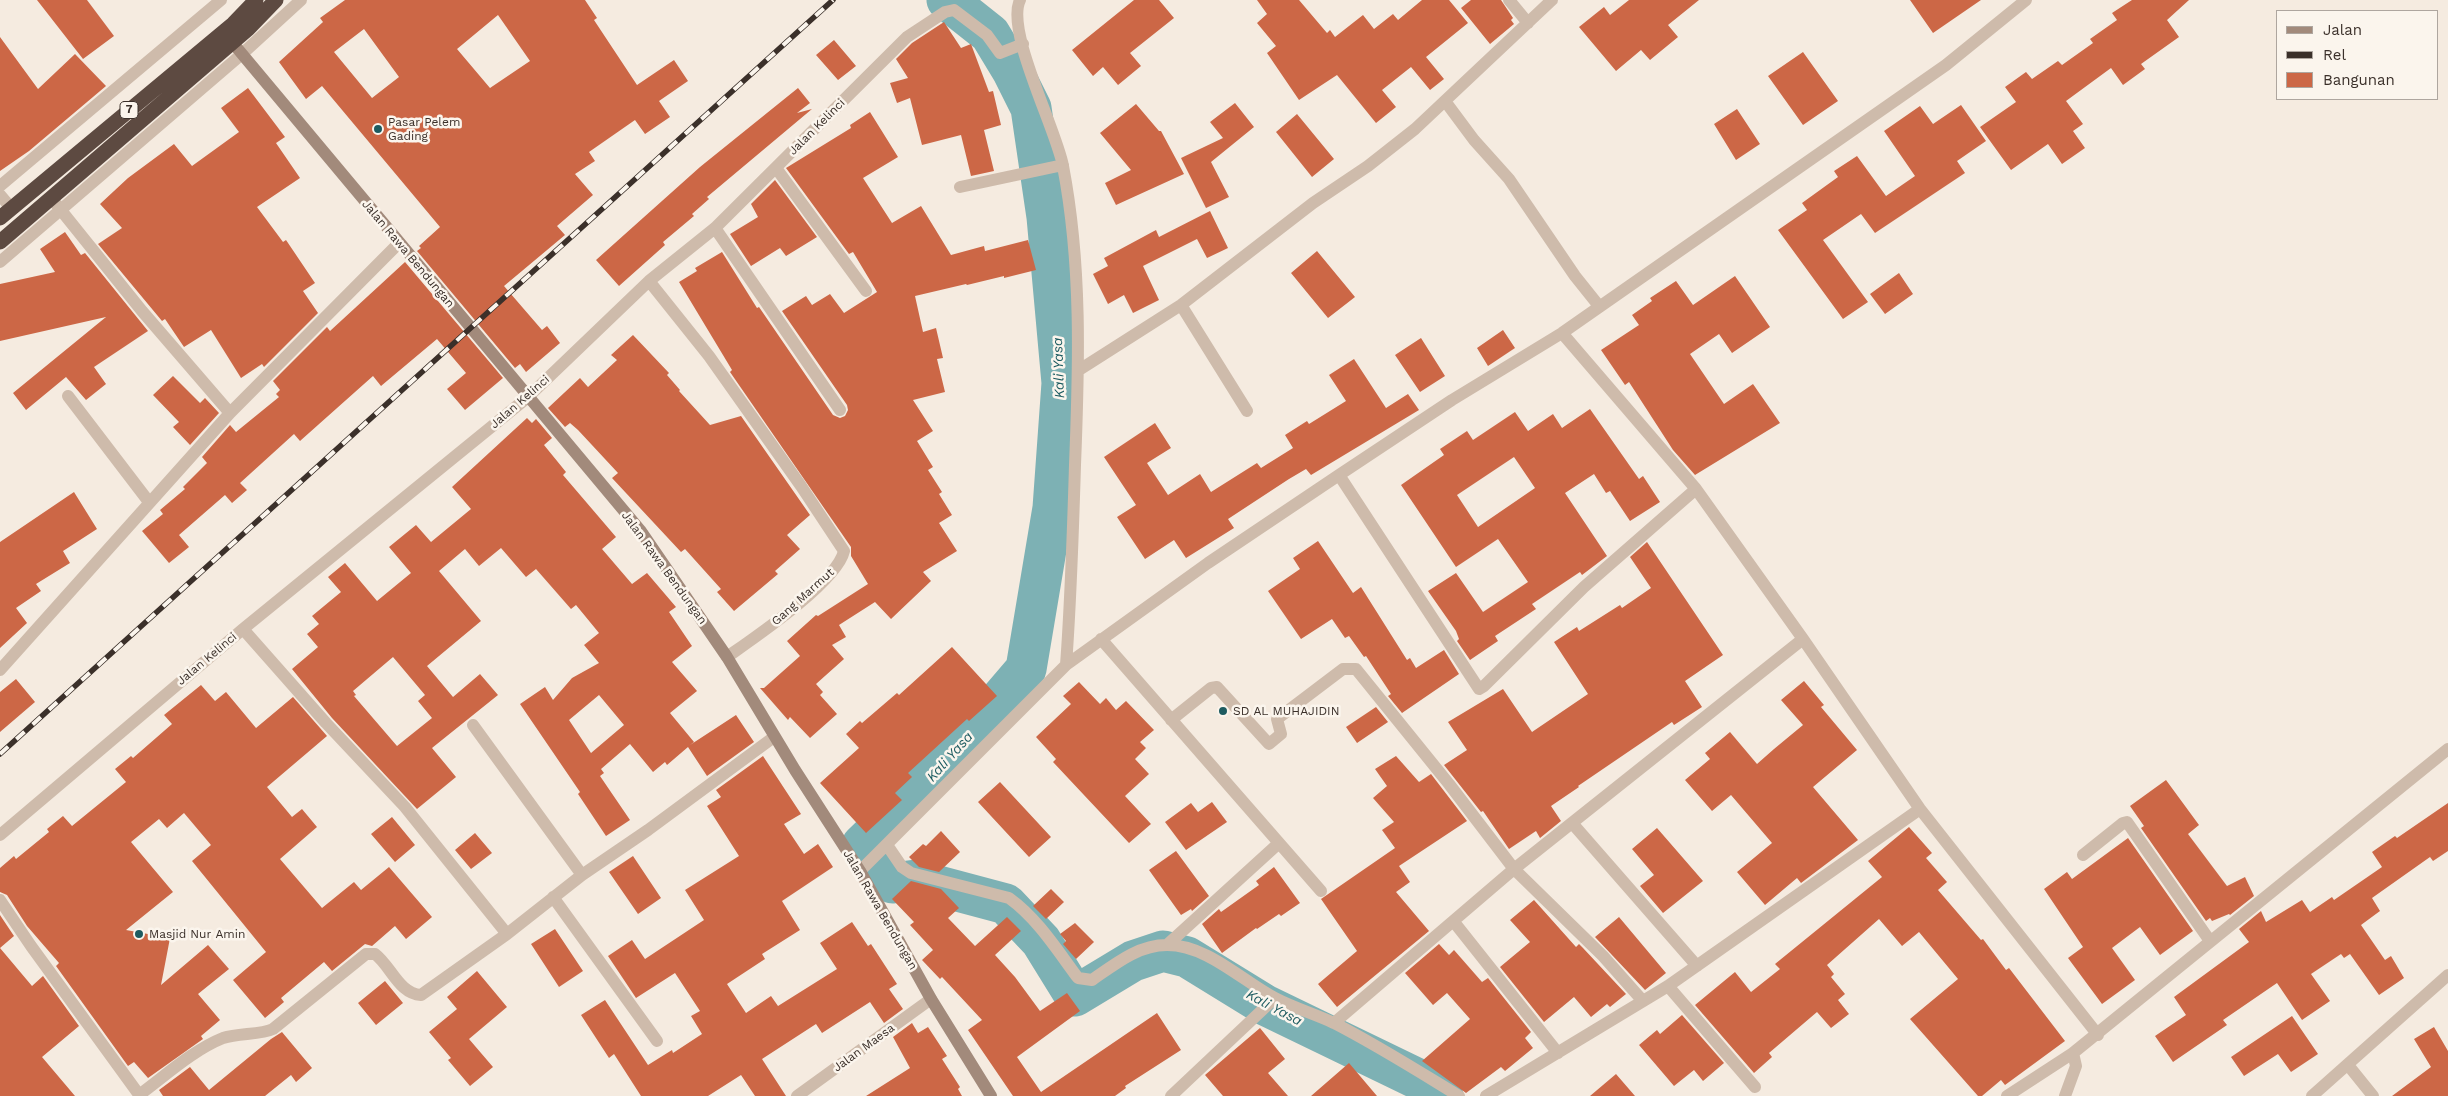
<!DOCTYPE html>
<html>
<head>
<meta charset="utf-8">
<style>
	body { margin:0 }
	#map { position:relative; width:2448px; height:1096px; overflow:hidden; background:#f5ebe0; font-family:"Work Sans",sans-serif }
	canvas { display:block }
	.legend { position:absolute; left:2276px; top:10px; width:162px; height:90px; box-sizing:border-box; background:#fbf5ed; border:1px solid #aea69f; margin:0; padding:6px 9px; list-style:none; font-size:15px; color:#3b302a }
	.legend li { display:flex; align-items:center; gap:10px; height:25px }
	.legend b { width:25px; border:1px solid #aea69f }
</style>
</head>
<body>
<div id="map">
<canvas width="2448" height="1096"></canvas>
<ul class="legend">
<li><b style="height:6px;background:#a28a7b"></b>Jalan</li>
<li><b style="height:6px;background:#3b302a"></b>Rel</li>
<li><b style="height:14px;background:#cc6746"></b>Bangunan</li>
</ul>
</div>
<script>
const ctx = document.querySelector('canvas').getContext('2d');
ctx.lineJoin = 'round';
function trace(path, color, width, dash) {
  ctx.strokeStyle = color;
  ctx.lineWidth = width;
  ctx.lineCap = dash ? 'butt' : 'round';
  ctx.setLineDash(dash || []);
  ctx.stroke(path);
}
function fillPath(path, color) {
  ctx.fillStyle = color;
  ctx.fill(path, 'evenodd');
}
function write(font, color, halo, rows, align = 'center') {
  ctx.font = font + ' "Work Sans",sans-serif';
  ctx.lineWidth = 5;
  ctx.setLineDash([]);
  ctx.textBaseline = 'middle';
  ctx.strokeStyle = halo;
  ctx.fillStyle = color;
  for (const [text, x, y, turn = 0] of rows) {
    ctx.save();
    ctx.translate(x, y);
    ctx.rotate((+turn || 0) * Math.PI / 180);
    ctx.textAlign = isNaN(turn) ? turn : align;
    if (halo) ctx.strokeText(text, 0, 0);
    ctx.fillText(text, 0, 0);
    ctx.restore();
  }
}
trace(new Path2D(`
	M947,0L990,34L1013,72L1031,108L1047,217L1062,383L1053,508L1026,669L943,766L862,845L893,883L916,880L1006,904L1041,941L1075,996L1133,961L1163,951L1187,957L1265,1005L1420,1080L1443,1096`), '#7db1b4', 41);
fillPath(new Path2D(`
	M37,0H87L114,36L83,59Z
	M345,0H585L597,18L594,20L637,85L674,60L688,81L659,101L670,117L645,134L635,120L589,152L595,161L575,174L593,195L557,226L565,235L504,286L542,330L547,326L560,343L526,372L520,364L515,368L417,251L421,248L419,246L440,227L322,86L306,99L279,62L323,22L320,18ZM498,15L530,61L490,88L457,49ZM364,29L399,77L372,98L334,52Z
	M1134,0H1159L1174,18L1130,53L1141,66L1118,85L1103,67L1093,76L1072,50Z
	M1257,0H1299L1327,33L1330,30L1335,37L1363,15L1374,29L1393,14L1398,20L1422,0H1449L1468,23L1426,57L1444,79L1430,90L1411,67L1382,90L1396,107L1376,123L1337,75L1299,100L1267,53L1276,46L1257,23L1267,14Z
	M1471,0H1501L1513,18L1511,20L1514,24L1490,44L1461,8Z
	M1629,0H1699L1668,25L1678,37L1650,60L1641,50L1616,71L1579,27L1604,7L1610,15Z
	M1910,0H1981L1933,33Z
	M2132,0H2189L2167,20L2179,37L2141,64L2145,69L2123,85L2111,68L2066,101L2083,124L2073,131L2085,148L2062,164L2048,144L2011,170L1980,127L2016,102L2005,87L2026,72L2032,79L2058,61L2062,65L2093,43L2090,39L2117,20L2112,13Z
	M944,22L961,48L971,44L989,92L993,91L1001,125L984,130L994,171L971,176L961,135L922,145L910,98L897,103L890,83L908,78L896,59L912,43Z
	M0,37L38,89L75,54L106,86L29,151L0,171Z
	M834,40L856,66L838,80L816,55Z
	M1803,52L1838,101L1803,125L1768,76Z
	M248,88L285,137L276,143L300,178L257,207L283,242L286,240L315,283L303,291L318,313L264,367L262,364L241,378L211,330L184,347L165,319L162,321L98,244L122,228L100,204L128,178L174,144L192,166L239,132L221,108Z
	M798,88L810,103L797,113L812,109L707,197L709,199L692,214L694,216L663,242L665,245L619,286L596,260L700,167Z
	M1235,103L1254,127L1211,162L1229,197L1206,208L1181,158L1223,138L1210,122Z
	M1136,104L1159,131H1161L1184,174L1116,205L1105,183L1131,170L1100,133Z
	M1961,105L1986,141L1957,161L1965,173L1875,233L1861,214L1823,240L1868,302L1843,319L1778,230L1807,210L1802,203L1838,177L1834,171L1857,156L1886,196L1915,176L1884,131L1920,106L1933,124Z
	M1737,109L1760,144L1736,160L1714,124Z
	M870,112L898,157L863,178L892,223L921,206L951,255L984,246L985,251L1028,240L1036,270L1004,278V276L967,285L966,284L915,296L923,332L936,328L943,358L937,359L945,392L913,400L933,431L917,441L933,467L928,470L942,492L939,494L952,515L939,523L957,551L923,572L931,581L891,619L875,602L839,625L846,637L832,645L844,659L816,684L823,692L820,695L837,714L810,738L790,717L788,720L760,688H764L800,656L787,641L816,615L818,616L868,584L851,556V547L730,372L732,370L679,282L697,271L695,268L722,252L757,308L759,307L833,415L840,418L845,416L848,410L847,405L782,311L806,296L812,305L830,294L844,313L877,292L853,252L849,254L786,168L851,128L850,125Z
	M1297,114L1334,159L1312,177L1276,132Z
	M775,180L817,237L786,256L780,248L751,266L730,234L758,217L751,204Z
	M1210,211L1228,248L1207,258L1197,239L1143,266L1159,300L1133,313L1124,295L1108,304L1093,274L1108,266L1104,258L1156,230L1159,237Z
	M65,232L81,255L85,253L148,331L94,367L106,384L86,400L66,377L26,410L13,393L106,317L0,341V284L55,272L40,249Z
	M1317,251L1355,297L1328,318L1291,273Z
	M405,262L503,378L465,410L447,389L466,373L437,339L381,386L373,376L300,441L294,434L240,483L247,490L232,503L225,495L179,535L189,547L169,563L142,531L163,514L160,510L185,489L183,487L207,463L202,457L230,425L236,432L279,397L276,394L280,390L273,381L327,327L330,331Z
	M1899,273L1913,294L1885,314L1870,294Z
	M1735,276L1770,327L1732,353L1719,334L1690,354L1724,404L1753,384L1780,423L1695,475L1673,450L1629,382L1625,385L1601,350L1639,325L1632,315L1652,301L1650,298L1676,281L1693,305Z
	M1503,330L1515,348L1488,366L1477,348Z
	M633,335L669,373L667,375L680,390L679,391L710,425L741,416L810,515L787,535L800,549L775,571L778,574L734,611L717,592L721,589L685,549L681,552L612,478L618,473L578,430L570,423L565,427L548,408L580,378L588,387L617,360L611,355Z
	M1421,338L1445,376L1420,392L1395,355Z
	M1354,359L1386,408L1408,394L1419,410L1311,475L1306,469L1289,479L1228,519L1234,528L1186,558L1174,540L1145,559L1117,517L1136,505L1104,457L1155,423L1171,448L1147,463L1168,495L1200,474L1211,492L1257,463L1261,468L1293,448L1285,435L1307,421L1309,424L1346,401L1329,375Z
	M173,376L200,403L205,398L219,413L190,445L173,427L179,422L153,395Z
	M1590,409L1639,479L1643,476L1660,502L1630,521L1610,491L1606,493L1594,474L1565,493L1607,556L1582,575L1580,572L1532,604L1536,609L1495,636L1498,641L1470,660L1457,641L1459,639L1456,631L1428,591L1456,573L1483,612L1528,582L1498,539L1456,567L1401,485L1444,455L1440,449L1467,431L1473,440L1515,412L1528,431L1553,414L1562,428ZM1514,457L1535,488L1478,527L1457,495Z
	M527,418L532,423L536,419L552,438L544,445L566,472L563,475L616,537L602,549L632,584L647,573L676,607L669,612L692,646L672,662L697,691L670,713L694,742L690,745L736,715L754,742L707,776L688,747L667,765L665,762L653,772L630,744L601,769L604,773L600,776L630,820L606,836L578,794L580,792L520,704L545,687L553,700L572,678L599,663L584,645L599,633L576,605L571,609L536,569L526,577L501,548L479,566L465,549L439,571L481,621L427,666L453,697L480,674L498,695L432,748L456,777L417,809L332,718L292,669L318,647L307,634L319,624L312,616L341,592L328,577L345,563L377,601L411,573L389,547L416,525L431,542L471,509L452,487ZM393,657L425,695L418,701L432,718L397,746L354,696L356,695L353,691ZM599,695L624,725L591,753L569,720Z
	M74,492L97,529L63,551L70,563L36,584L41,591L16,608L27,623L0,648V542Z
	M1318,541L1353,593L1361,587L1407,660L1410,658L1416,668L1444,650L1459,674L1402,713L1388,696L1391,694L1366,656L1364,657L1349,636L1345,638L1332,619L1301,639L1268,591L1300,569L1293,558Z
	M1647,542L1723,655L1685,681L1702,707L1674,725L1672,722L1578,786L1579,787L1551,806L1561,821L1540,838L1536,831L1509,849L1483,811L1481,812L1444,765L1467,750L1448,722L1503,689L1532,732L1588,694L1554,642L1577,627L1579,631L1620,605L1622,608L1651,588L1630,557Z
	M952,647L997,696L969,721L967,719L908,773L912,777L895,793L902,800L866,833L820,783L859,748L846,734L860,721L862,723L897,693L899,695Z
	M16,679L35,702L0,732V692Z
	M1804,681L1824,705L1821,707L1857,750L1813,787L1858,840L1801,883L1797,878L1765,905L1737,872L1772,843L1731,795L1712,811L1685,780L1710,759L1705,753L1730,732L1757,764L1774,749L1803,725L1781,700Z
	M1079,682L1100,704L1106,698L1116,710L1126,701L1154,730L1140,742L1146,748L1135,759L1149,774L1125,796L1151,824L1129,843L1053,762L1056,759L1036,737L1071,704L1063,696Z
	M201,685L215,701L226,692L256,728L293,697L327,736L267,787L292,817L302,809L317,827L280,859L322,908L354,882L361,890L389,867L432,917L406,939L395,926L372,946L365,944L332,971L324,962L281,998L284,1002L265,1018L233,980L266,952L192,861L211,845L184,813L167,828L159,819L131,842L173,892L126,930L170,938L161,985L208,945L229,969L198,994L220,1020L201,1036L203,1039L148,1078L134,1062L128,1066L56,966L59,963L27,926L7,895L0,892V868L14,856L16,859L49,832L47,829L63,816L72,826L126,782L115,769L131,756L133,758L172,724L164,715Z
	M1376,707L1388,722L1357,743L1346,727Z
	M763,756L801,814L784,824L804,854L818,844L833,867L782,901L800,930L762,954L765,959L727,984L746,1013L771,996L778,1006L837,969L820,943L852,922L868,946L871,944L897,984L889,989L903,1009L884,1023L870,1002L822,1033L816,1024L762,1059L786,1096H755L741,1075L708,1096H641L614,1054L609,1058L581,1015L605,1000L648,1065L672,1050L673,1053L702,1034L691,1016L700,1011L675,973L636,998L608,956L632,940L645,959L704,920L685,890L739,856L707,806L721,797L716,790Z
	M1396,756L1419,782L1431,774L1467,821L1399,866L1410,882L1396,892L1429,931L1337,1007L1318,984L1357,951L1321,899L1395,848L1382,830L1394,822L1373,798L1387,786L1375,769Z
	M2166,780L2199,825L2188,834L2227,886L2245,877L2254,896L2230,915L2229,914L2212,921L2210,918L2206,921L2141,828L2144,826L2130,806Z
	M1000,782L1051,837L1029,857L978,802Z
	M1212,802L1227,822L1186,850L1165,822L1191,803L1198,812Z
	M2448,803V851L2433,861L2430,857L2372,898L2380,911L2361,925L2385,960L2391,956L2404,978L2379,995L2350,954L2344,958L2341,954L2311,974L2330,1001L2302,1020L2277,983L2223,1020L2227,1025L2173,1062L2155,1036L2186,1015L2174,997L2249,942L2239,929L2261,911L2266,922L2302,900L2310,912L2332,897L2334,900L2382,867L2372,852L2395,836L2397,838Z
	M392,817L415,845L395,862L371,834Z
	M1909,827L1932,853L1926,858L1947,882L1938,890L1981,940L1983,939L2006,970L2009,968L2065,1041L2005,1085L2001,1080L1982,1096H1978L1910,1019L1958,979L1919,932L1902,946L1879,919L1827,965L1834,974L1831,977L1845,994L1838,1000L1849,1014L1831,1028L1817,1012L1769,1053L1772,1057L1754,1073L1695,1005L1735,972L1751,992L1780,969L1775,964L1882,877L1868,861Z
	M1657,828L1703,881L1663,913L1640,886L1654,875L1632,849Z
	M941,831L960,852L939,872L919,867L909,857L923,844L926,846Z
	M475,833L492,853L471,869L455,850Z
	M2128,838L2193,931L2160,955L2140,927L2112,948L2135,980L2102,1004L2068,958L2083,947L2044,889L2067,872L2072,879Z
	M1176,851L1209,896L1192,911L1191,909L1181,915L1149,870Z
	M633,856L661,898L638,914L609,872Z
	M1274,867L1300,903L1281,916L1279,914L1257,929L1256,928L1222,953L1202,924L1219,909L1221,912L1259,885L1256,881Z
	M911,881L941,889L959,908L948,918L975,946L1007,917L1021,931L995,955L1015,977L1040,1011L1067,993L1080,1011L1017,1057L1041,1092L1157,1013L1181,1050L1125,1086L1126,1088L1115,1096H1013L968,1030L982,1020L942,977L940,979L922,960L933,950L910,925L914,922L892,899Z
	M1051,889L1064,902L1046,919L1033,906Z
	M1534,900L1576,947L1579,944L1583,948L1626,994L1610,1007L1607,1004L1591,1017L1574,997L1544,1022L1500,967L1530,942L1510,920Z
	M0,915L14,936L0,948L32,986L43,976L79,1026L42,1057L75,1096H0Z
	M1619,917L1666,973L1645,990L1595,937Z
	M1075,923L1094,942L1076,959L1063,944L1066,941L1060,934Z
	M555,929L583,971L559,987L531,944Z
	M1439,944L1449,955L1454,950L1482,982L1488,978L1531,1032L1525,1038L1533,1048L1505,1071L1501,1067L1466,1093L1422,1061L1470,1019L1447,993L1433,1005L1405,973Z
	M477,971L507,1007L469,1039L493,1067L470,1086L448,1060L451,1058L429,1032L457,1009L447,997Z
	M385,981L403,1003L376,1025L358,1003Z
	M1682,1015L1724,1063L1703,1081L1694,1070L1674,1086L1639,1045L1657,1030L1660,1034Z
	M2292,1016L2318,1054L2291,1072L2278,1054L2244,1076L2231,1057Z
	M912,1023L918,1033L928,1027L947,1056L942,1059L960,1087L958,1089L962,1096H866L910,1068L893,1037Z
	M2434,1027L2448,1051V1096H2392L2431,1067L2414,1039Z
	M1260,1028L1285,1059L1268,1073L1288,1096H1223L1205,1075Z
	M282,1032L312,1068L296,1082L291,1075L265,1096H163L159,1090L190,1067L209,1090L271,1039Z
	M1349,1063L1377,1096H1311Z
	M1616,1074L1635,1096H1590Z`), '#cc6746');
trace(new Path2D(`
	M1020,0C1005,31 1057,131 1063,166C1082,265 1079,365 1075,465C1073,532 1071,598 1066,665
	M1509,0L1528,23
	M1445,101L1474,140L1509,179L1575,276L1599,306
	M776,168L866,291
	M0,186L221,0
	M960,187L1063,165
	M0,195L11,208
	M56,204L142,311L230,413
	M715,228L840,410
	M0,262L242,54L301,0
	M649,281L709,356L801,486L844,551C837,582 754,638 727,657
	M1181,305L1247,411
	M1562,333L1696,489L1803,639L1920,809L2098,1035
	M1079,370L1181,305L1313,203L1368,166L1415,129L1552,0
	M68,396L149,502
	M1339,475L1479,689L1484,686L1584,587L1696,489
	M243,629L326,723L405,807L507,934
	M1101,639L1321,891
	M0,670L230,413L398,244
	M1171,720L1211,688L1217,687L1269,744L1281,734L1277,719L1343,669H1356L1449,784L1514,869L1603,956L1642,1000
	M473,725L582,875
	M1572,823L1697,966
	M0,835L243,629L528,397L649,281L715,228L907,37L945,12L954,10L987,35L1000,53L1023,44
	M887,845L902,867L911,873L1009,898C1038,919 1057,950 1078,978L1092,980C1115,964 1138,945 1167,945C1207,945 1241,980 1275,998C1294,1008 1315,1014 1334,1023C1377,1045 1418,1071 1459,1096
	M2083,855L2123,823L2127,822L2210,941
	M860,871L1066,665L1208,563L1339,475L1452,400L1562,333L1946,65L2026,0
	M553,897L657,1041
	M0,900L31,946L140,1096
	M1454,922L1558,1053
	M1167,945L1279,843
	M1668,986L1755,1087
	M1334,1023L1514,869L1803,639
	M2348,1065L2373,1096
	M139,1095C165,1076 193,1050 223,1038C239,1033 261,1035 273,1029L366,954H375C391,966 399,994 421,995L507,934L582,875L648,830L774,737
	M797,1096L931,999
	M1171,1096L1275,998
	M1486,1096L1668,986L1920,809
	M2007,1096L2073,1053
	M2065,1096L2076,1066L2073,1053L2448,749
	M2312,1096L2448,975`), '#cebbab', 12);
trace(new Path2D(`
	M232,42L640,530L727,657L795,770L860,871L931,999L991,1096`), '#a28a7b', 12);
trace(new Path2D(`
	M0,218L233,24L256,0
	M0,242L248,29L276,0`), '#5d4a41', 15);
const rail = new Path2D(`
	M0,754L833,0`);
trace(rail, '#3b302a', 5.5);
trace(rail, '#fbf5ed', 4, [11]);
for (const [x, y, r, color] of [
	[378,129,5,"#1d5b60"],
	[1223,711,5,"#1d5b60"],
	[139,934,5,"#1d5b60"]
]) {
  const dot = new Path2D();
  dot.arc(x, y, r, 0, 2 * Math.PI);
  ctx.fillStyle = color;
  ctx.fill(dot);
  trace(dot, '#fbf5ed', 2);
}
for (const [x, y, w] of [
	[129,110,18]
]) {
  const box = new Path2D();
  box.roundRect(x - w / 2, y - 8.5, w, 17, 4);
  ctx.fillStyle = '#fbf5ed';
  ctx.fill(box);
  trace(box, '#3b302a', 1);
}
write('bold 11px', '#3b302a', null, [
	["7",129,110]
]);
write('12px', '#3b302a', '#fbf5ed', [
	["Pasar Pelem",388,122],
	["Gading",388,136],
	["SD AL MUHAJIDIN",1233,711],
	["Masjid Nur Amin",149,934]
], 'left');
write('12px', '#3b302a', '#fbf5ed', [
	["Jalan Kelinci",817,127,-45],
	["Jalan Rawa Bendungan",408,254,50],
	["Jalan Kelinci",520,402,-41],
	["Jalan Rawa Bendungan",664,568,54],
	["Gang Marmut",803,597,-42],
	["Jalan Kelinci",207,659,-40],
	["Jalan Rawa Bendungan",880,910,60],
	["Jalan Maesa",864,1048,-36]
]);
write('italic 14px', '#1d5b60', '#fbf5ed', [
	["Kali Yasa",1059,368,-92],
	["Kali Yasa",950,757,-48],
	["Kali Yasa",1274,1008,28]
]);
</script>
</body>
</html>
